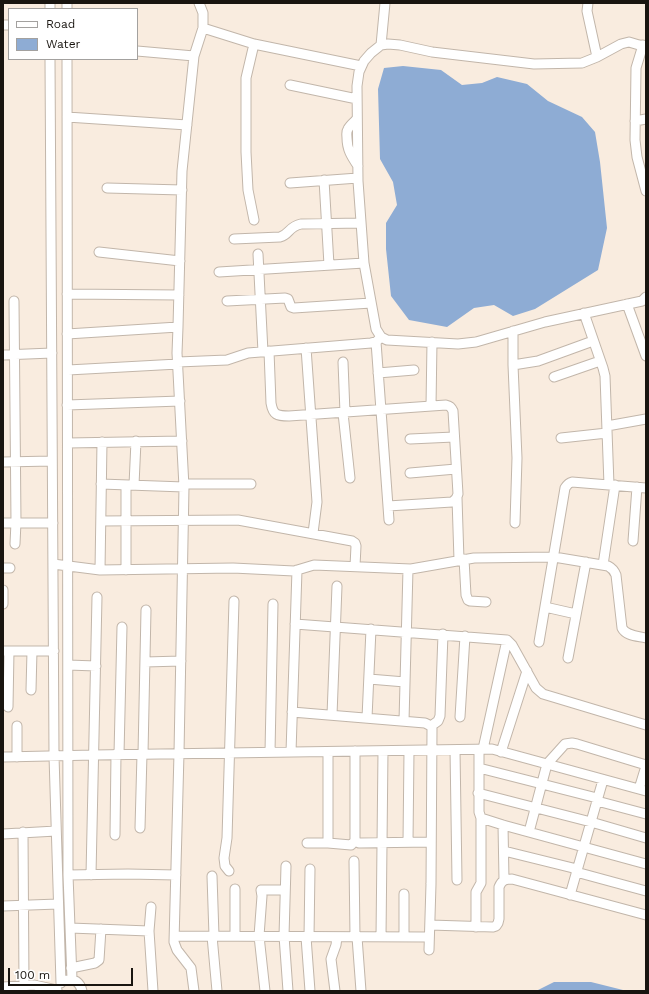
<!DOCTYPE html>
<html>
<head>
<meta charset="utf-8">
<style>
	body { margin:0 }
	#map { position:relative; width:649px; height:994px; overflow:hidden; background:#f9ecdf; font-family:"Work Sans",sans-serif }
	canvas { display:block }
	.frame { position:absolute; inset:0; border:4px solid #191510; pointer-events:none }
	.legend { position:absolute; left:8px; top:8px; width:130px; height:52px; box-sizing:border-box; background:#fff; border:1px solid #a3a19f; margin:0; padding:5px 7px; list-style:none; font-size:12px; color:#191510 }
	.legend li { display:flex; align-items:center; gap:8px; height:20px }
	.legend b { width:20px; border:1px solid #a3a19f }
	.scale { position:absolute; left:8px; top:968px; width:125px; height:18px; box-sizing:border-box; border:2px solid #191510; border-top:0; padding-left:5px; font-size:12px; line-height:14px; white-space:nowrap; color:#191510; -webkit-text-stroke:3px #fff; paint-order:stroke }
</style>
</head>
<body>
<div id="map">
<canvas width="649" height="994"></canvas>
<div class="frame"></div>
<ul class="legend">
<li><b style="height:5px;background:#fff"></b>Road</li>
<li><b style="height:11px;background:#8eacd4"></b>Water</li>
</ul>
<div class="scale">100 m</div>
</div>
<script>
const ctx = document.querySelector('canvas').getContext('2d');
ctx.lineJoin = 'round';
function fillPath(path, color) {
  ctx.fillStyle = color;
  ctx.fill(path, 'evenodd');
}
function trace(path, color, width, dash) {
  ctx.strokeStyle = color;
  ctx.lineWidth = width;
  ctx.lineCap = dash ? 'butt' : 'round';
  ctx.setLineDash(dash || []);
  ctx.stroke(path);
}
fillPath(new Path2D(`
	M403,66L441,70L462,85L482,83L497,77L527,84L548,101L582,117L595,132L600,162L607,228L598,270L535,309L513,316L494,305L474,308L447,327L409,320L391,296L386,249V223L397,205L393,182L380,159L378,89L384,68Z
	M554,982H591L627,991H536Z`), '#8eacd4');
const minor = new Path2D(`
	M50,3V9
	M67,3V9
	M588,3L587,11L597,57
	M3,25H9
	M203,28L254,44L361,66
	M254,44L246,78V152L248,190L254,220
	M381,45L385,3
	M643,45L636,68L635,140L637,157L646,191
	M646,46L639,45L629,42L621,44L597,57L582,63L534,64L432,52L400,45L388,44L381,45L371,53L364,61L359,72L357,86L358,181L364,263L376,329L381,337L387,340L458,344L476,342L545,322L642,301L646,297
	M137,51L194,56
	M50,59L54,756L61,983
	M67,59L68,875L72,979
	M290,85L357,99
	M67,117L187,125
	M357,119C354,122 350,125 348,129C346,132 347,135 347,138C347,150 352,157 358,166
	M635,121L646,119
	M324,180L329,265
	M290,183L358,178
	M107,188L182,190
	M234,239L280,237C290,234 288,227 301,224L361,223
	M99,252L180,261
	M258,254L263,352
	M219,272L364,263
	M67,294L179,295
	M14,301L16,522L15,544
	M227,301L285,298L288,299L291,307L294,308L371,303
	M627,304L646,356
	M584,313L603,368L605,376L609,485
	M513,331V365L517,458L515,523
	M67,334L178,327
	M376,342L389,520
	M306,348L317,502L313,533
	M269,351L271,403C273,415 277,416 289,416L446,405C450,406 451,407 453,411L458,494C457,498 456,500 452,502L388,506
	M3,355L52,353
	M178,362L227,360L248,353L371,343L376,342L381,337
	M343,362L345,413
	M513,365L538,361L593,341
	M68,370L178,364
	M378,373L414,370
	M554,377L600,361
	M67,405L180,401
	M431,406L432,342
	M343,413L350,478
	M607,426L646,419
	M561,438L607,433
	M410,439L454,437
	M68,443L182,441
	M3,462L52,461
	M410,473L456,469
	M101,484L184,487
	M184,484H251
	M134,485L136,441
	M457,498L459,560
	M101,521L238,520L352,541L355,543L356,546L355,566
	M3,523H53
	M633,541L637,487
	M464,559L466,595L468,600L470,601L486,602
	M53,564L100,570L233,568L294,571L314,565L411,569L474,558L554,557L608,566C612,568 614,570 616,575L622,628C626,636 638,636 646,638
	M603,565L615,485
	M3,568H10
	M100,570L102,442
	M126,570V485
	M3,604V590
	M545,607L576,614
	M295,624L507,640L512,645L536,688L543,694L646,725
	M539,642L565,488C567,485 568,483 572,482L646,488
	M3,651H54
	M568,658L586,562
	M145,662L181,661
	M68,665L96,666
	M369,679L405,682
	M31,690L32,651
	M8,707L9,651
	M292,712L425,723L431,726L432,729L431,884L429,950
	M332,715L337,586
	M460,717L465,636
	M367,718L371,629
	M404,721L408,569
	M431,726L438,721L440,716L443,634
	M483,749L507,640
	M455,750L457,880
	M479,750V812L481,818L503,825L646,864
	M355,751V841L359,843L431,842
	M270,752L273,604
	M291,752L297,570
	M501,752L527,671
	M119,754L122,627
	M143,754L146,610
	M3,757L94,755L492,749L646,791
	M17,757V726
	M479,768L597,798
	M639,789L646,766
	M478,793L591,822L646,838
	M597,801L646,814
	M503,825L504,880
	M140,828L142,754
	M23,832L24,986
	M529,832L547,764L565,744L572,743L577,744L646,765
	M3,834L56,831
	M115,835L116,754
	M408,842L409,751
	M307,843H328L351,845L355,841
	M328,843V752
	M504,851L577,869
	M354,861L355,937
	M286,866L284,936L288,991
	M229,871L225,866L224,858L227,838L234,601
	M576,872L646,891
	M68,875L128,874L176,875
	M91,875L97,597
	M212,876L214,936
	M570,895L603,780
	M3,906L58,904
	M151,907L149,931L153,991
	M430,925L493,927L496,926L498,923L499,919V887C502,880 505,879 512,879L646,915
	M476,927V892L481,883V818
	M70,928L149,931
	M175,936L429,937
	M212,936L217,991
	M235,936V889
	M306,937L310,991
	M309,937L310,869
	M357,937L361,991
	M381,937L383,751
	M404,937V894
	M71,968L95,963L99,960L101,929
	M66,980C74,978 80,982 82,991
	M3,987L34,985L57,990
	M194,991L191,968L177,950L174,942L179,753L184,487L177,353L178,327L182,171L194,56L203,28V13L199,3
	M265,991L259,936L262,896L261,890H285
	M335,991L331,959L336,945L337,937`);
trace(minor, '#c2b6aa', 11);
trace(minor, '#fff', 9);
</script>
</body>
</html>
